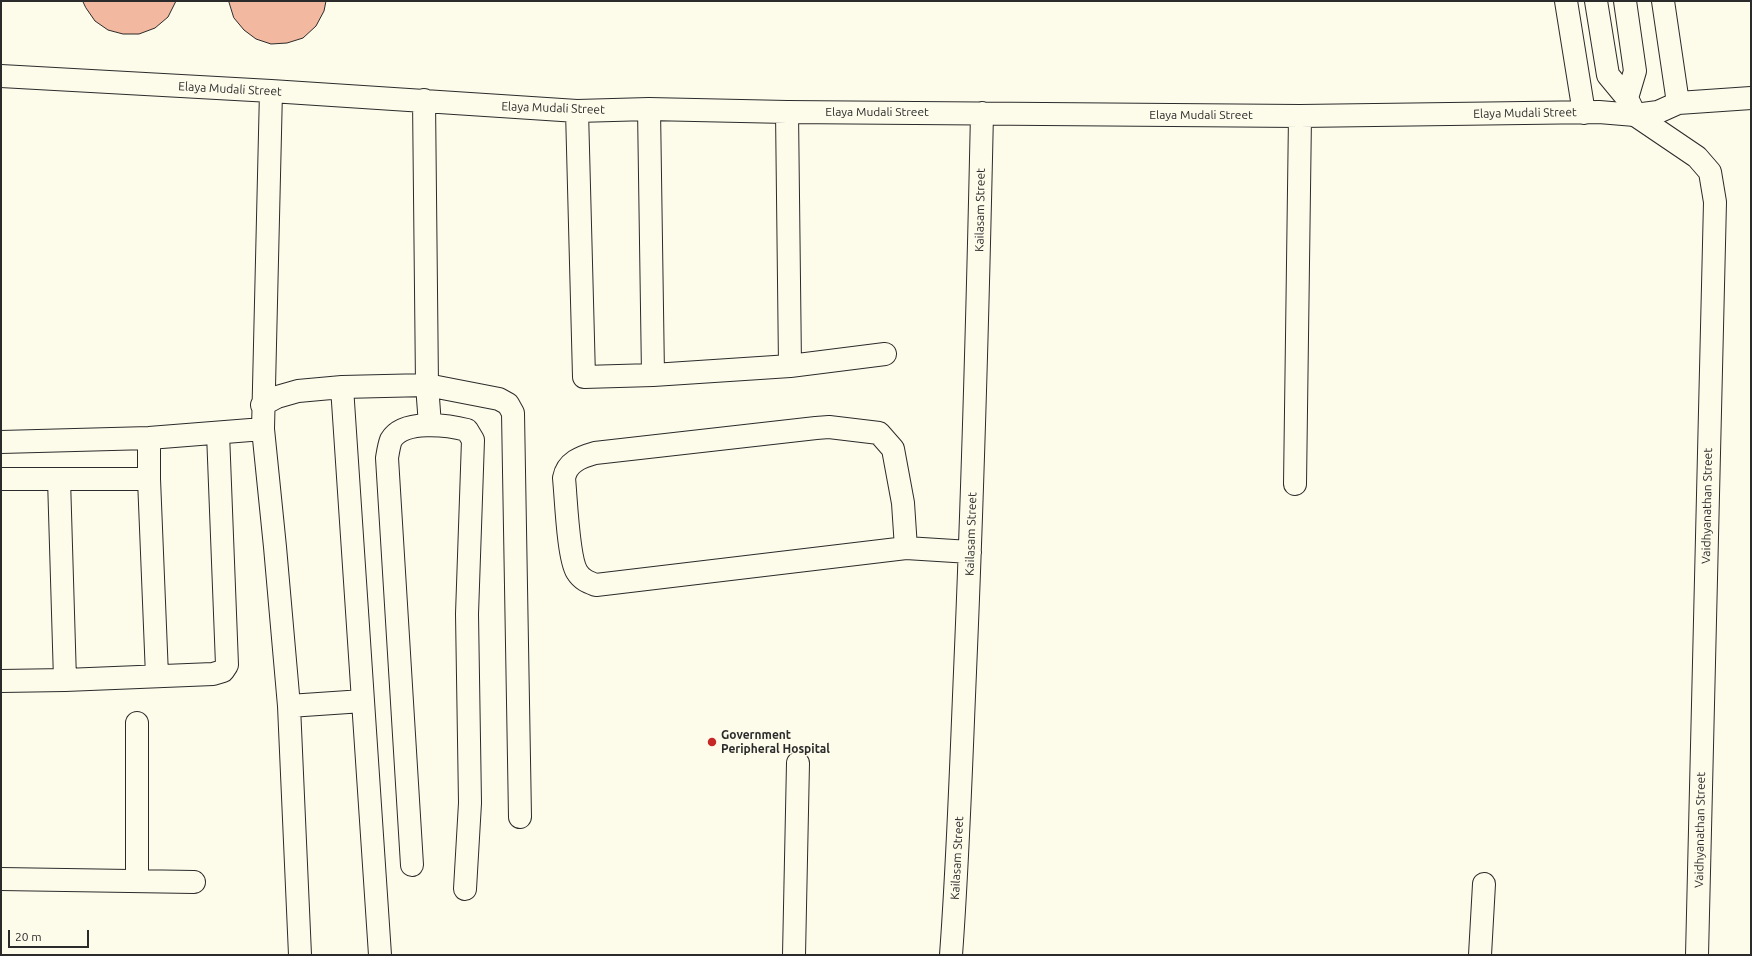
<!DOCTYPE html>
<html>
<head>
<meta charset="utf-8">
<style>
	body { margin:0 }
	#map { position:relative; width:1752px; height:956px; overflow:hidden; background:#fdfbea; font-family:Ubuntu,sans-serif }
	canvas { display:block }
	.frame { position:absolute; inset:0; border:2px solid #2b2b2b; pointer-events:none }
	.scale { position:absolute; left:8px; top:930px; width:81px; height:18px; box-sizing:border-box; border:2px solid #2b2b2b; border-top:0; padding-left:5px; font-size:12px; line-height:14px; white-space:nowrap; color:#2b2b2b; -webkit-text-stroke:3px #fdfbea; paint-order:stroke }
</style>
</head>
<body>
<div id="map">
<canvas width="1752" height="956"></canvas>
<div class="frame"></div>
<div class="scale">20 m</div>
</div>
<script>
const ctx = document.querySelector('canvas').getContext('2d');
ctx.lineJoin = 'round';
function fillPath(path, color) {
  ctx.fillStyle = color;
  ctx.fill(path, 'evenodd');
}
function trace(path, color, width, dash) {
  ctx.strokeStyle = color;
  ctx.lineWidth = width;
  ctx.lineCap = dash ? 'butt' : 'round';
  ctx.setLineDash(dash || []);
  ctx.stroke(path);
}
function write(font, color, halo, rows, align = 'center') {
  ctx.font = font + ' Ubuntu,sans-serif';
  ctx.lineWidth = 3;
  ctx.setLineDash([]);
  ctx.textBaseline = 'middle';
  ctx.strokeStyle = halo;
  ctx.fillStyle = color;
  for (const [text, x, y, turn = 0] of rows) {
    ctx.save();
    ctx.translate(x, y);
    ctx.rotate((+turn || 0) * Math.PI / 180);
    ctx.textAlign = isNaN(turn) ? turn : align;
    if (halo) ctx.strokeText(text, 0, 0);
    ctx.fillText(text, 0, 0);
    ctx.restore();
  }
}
const building = new Path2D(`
	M83,1H176L168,17L155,28L139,34H123L108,30L95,21L86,8Z
	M229,1H326L324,11L316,26L303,38L287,43L271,44L256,39L244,30L234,18Z`);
fillPath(building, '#f2b8a0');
trace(building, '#2b2b2b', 1);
const minor = new Path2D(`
	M1566,1L1584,113
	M1663,1L1678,103
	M1,76L271,91L577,111L649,109L787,112L1300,116L1599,112L1635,115L1658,112L1678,103L1751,98
	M271,91L263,429L275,547L289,706L300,955
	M424,100L427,385L430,425
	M649,109L653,375
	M577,111L584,377L653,375L790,366L885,354
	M787,112L790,366
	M342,387L380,955
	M262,405L277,397L298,391L342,387L427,385L499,399L508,404L513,413L520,817
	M149,438V479L157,676
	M1,442L149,438L263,429
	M1,479H59
	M1295,484L1300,116
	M906,548L596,585C588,582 582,580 577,572C568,558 566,497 564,478C567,462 581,457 595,453L816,428L829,427L879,433L893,449L903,503L906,548L970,552
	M65,680L59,479H149
	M1,681L65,680L213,674L223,671L227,665L218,433
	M289,706L363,701
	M137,723V881
	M412,865L387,458C388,452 389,445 391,440C403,419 448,425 467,430L473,440L467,614L470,803L465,889
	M1,879L194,882
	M794,955L798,763
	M951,955C958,861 961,766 965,672C973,486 978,300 982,113
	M1480,955L1484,884`);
const major = new Path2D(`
	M1596,1L1608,75L1627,98L1635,115L1697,157L1710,172L1715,202L1697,955
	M1625,1L1635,71L1627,98`);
trace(minor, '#2b2b2b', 24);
trace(major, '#2b2b2b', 24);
trace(minor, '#fdfbea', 22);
trace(major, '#fdfbea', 22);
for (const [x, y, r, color] of [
	[712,742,5,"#c62828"]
]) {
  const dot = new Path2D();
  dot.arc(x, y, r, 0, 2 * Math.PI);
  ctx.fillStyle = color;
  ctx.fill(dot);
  trace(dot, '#fdfbea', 1.5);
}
write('12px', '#2b2b2b', '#fdfbea', [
	["Elaya Mudali Street",230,89,3],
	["Elaya Mudali Street",553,108,2],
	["Elaya Mudali Street",877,112],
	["Elaya Mudali Street",1525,113,-1],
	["Elaya Mudali Street",1201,115],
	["Kailasam Street",980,210,-89],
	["Vaidhyanathan Street",1707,506,-89],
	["Kailasam Street",971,534,-88],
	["Vaidhyanathan Street",1700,830,-89],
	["Kailasam Street",957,858,-87]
]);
write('bold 12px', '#2b2b2b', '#fdfbea', [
	["Government",721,735],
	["Peripheral Hospital",721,749]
], 'left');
</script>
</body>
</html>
